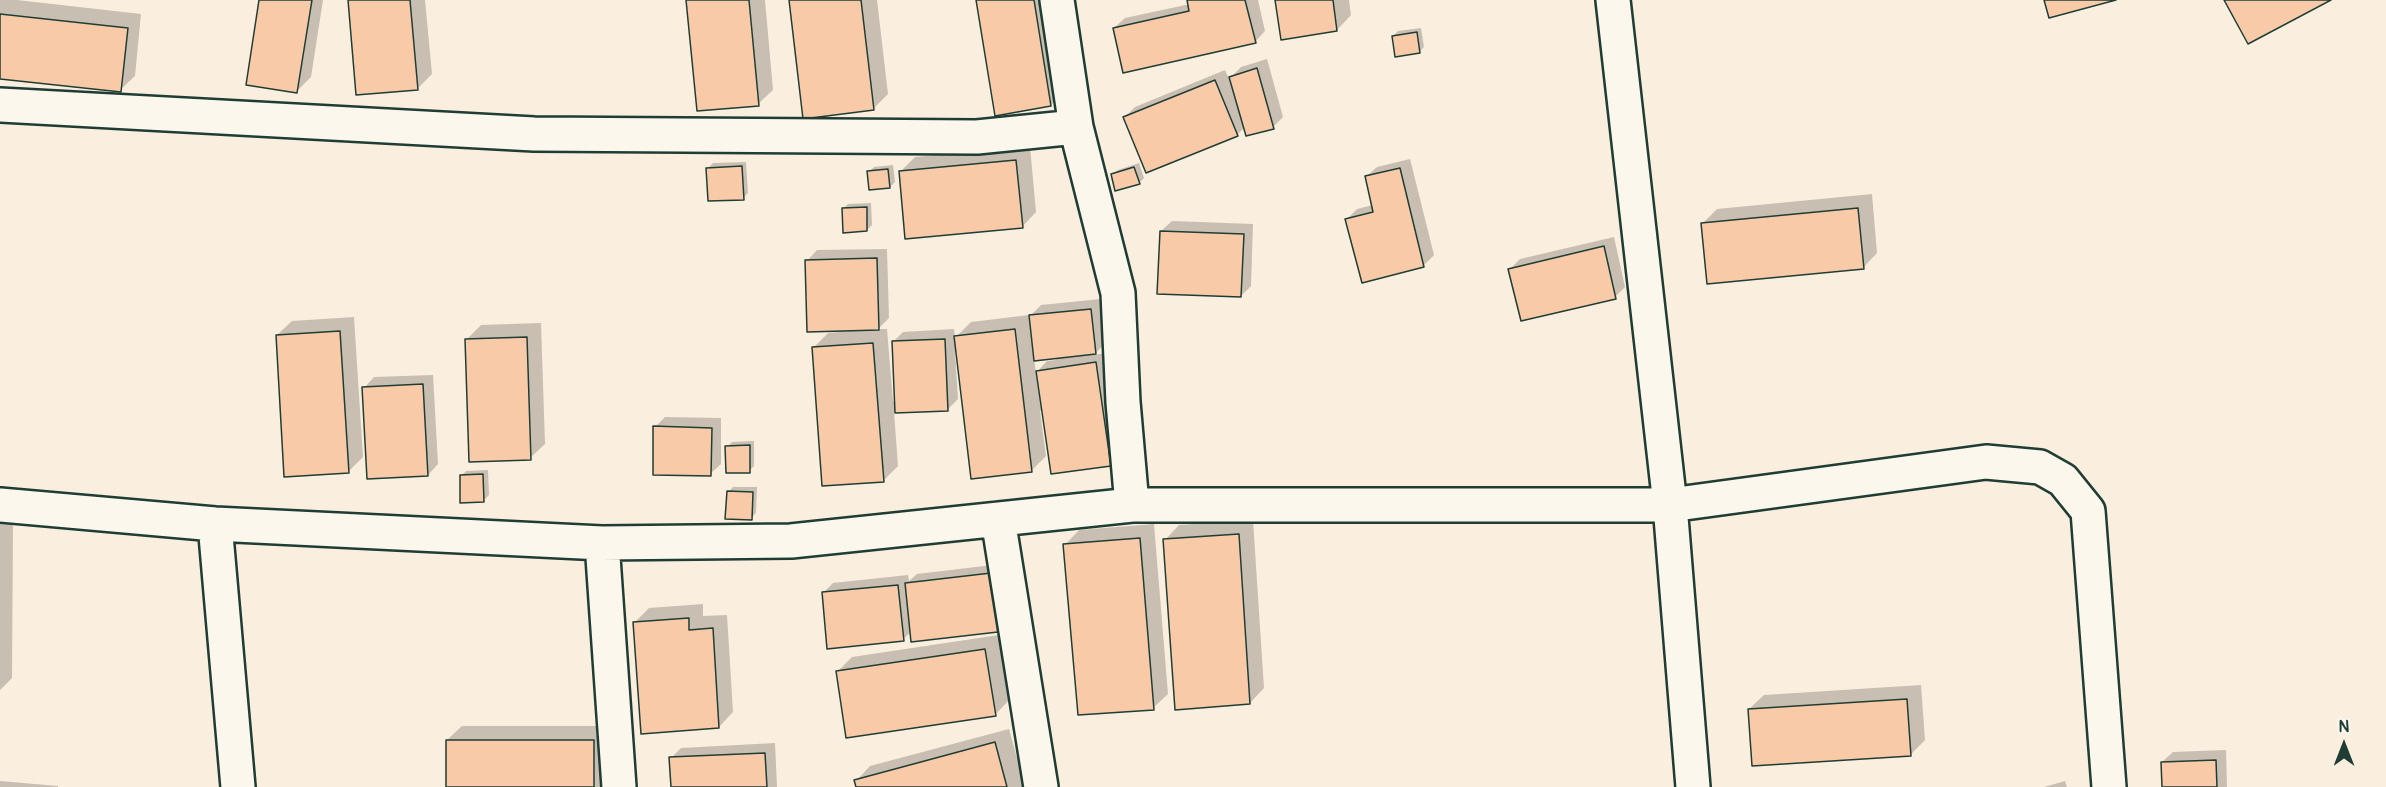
<!DOCTYPE html>
<html>
<head>
<meta charset="utf-8">
<style>
	body { margin:0 }
	#map { position:relative; width:2386px; height:787px; overflow:hidden; background:#faeede; font-family:Pangolin,sans-serif }
	canvas { display:block }
	.north { position:absolute; left:2314px; top:715px; width:60px; height:60px; -webkit-text-stroke:4px #fbf7ec; paint-order:stroke; rotate:0deg; font-size:16px; font-weight:700; line-height:24px; text-align:center; color:#1f3d34 }
	.north::after { content:''; display:block; margin:auto; width:21px; height:27px; background:#1f3d34; clip-path:polygon(50% 0,100% 100%,50% 72%,0 100%) }
</style>
</head>
<body>
<div id="map">
<canvas width="2386" height="787"></canvas>
<div class="north">N</div>
</div>
<script>
const ctx = document.querySelector('canvas').getContext('2d');
ctx.lineJoin = 'round';
function fillPath(path, color) {
  ctx.fillStyle = color;
  ctx.fill(path, 'evenodd');
}
function trace(path, color, width, dash) {
  ctx.strokeStyle = color;
  ctx.lineWidth = width;
  ctx.lineCap = dash ? 'butt' : 'round';
  ctx.setLineDash(dash || []);
  ctx.stroke(path);
}
fillPath(new Path2D(`
	M0,0H17L141,14L135,76L120,90L0,77Z
	M261,0H323L311,77L296,92Z
	M349,0H425L432,74L417,89Z
	M688,0H765L773,90L758,104Z
	M791,0H877L888,94L873,109Z
	M978,0H1050L1065,90L1051,105Z
	M1189,0H1258L1265,31L1255,42L1114,28L1125,18L1190,4Z
	M1277,0H1349L1351,15L1337,30Z
	M1421,28L1424,47L1419,52L1393,36L1398,31Z
	M1267,59L1283,117L1273,127H1245L1237,135L1125,117L1135,107L1225,70L1229,79L1241,67Z
	M1030,146L1036,212L1022,227L900,172L915,157Z
	M1410,159L1434,255L1424,265L1363,281L1347,219L1357,209L1373,205L1366,177L1377,167Z
	M746,162L748,193L743,198L708,168L713,163Z
	M1139,163L1144,178L1139,183L1113,175L1118,170Z
	M893,165L895,182L890,187L869,172L874,167Z
	M1872,194L1877,253L1863,268L1703,223L1717,209Z
	M871,203L872,225L867,230L843,209L848,204Z
	M1172,221L1253,224L1251,286L1241,296L1161,231Z
	M1614,237L1625,287L1615,297L1510,269L1520,259Z
	M887,249L889,318L878,329H887L893,401H896L893,342L903,332L954,329L955,338L971,322L1029,315V317L1041,305L1101,299L1105,343L1094,355L1106,353L1120,454L1110,465L1043,410L1040,411L1046,456L1031,471L958,352H955L958,399L947,410L894,412L898,466L884,480L813,348L828,333L839,332V330L807,261L817,250ZM1055,357L1056,360L1047,361L1036,373L1034,359Z
	M354,317L363,457L348,472L277,335L292,321Z
	M541,323L545,444L530,458L466,340L481,325Z
	M433,375L438,464L428,475L364,388L374,377Z
	M665,417L721,418V464L710,474L655,427Z
	M754,441V466L749,471L727,447L732,442Z
	M488,470L489,495L484,500L461,476L466,471Z
	M733,487H757L756,513L751,518L728,492Z
	M0,520H13L12,678L0,690Z
	M1253,520L1264,688L1250,703L1165,540L1179,525Z
	M1154,524L1168,694L1153,708L1065,545L1079,530Z
	M1001,564L1007,621L997,631H912L903,639L823,593L833,583L908,575L909,581L917,574Z
	M703,604V616L727,615L733,712L719,727L635,622L649,608Z
	M999,635L1009,700L995,715L838,671L852,657Z
	M1921,685L1925,740L1910,755L1749,709L1764,695Z
	M462,726H608V787H447V740Z
	M1009,729L1025,787H858L856,781L870,766Z
	M775,743L777,787H672L671,758L681,748Z
	M2226,750L2227,787H2163L2162,762L2173,752Z
	M0,781L58,786V787H0Z
	M2065,781L2067,787H2044Z`), '#0003');
const building = new Path2D(`
	M259,0H312L297,93L246,85Z
	M348,0H410L418,90L356,95Z
	M686,0H749L759,106L697,111Z
	M789,0H861L874,110L803,119Z
	M976,0H1034L1051,106L995,116Z
	M1187,0H1245L1256,43L1123,73L1113,28L1189,11Z
	M1275,0H1333L1337,31L1281,40Z
	M2044,0H2116L2049,18Z
	M2224,0H2331L2248,44Z
	M0,14L128,28L121,92L0,79Z
	M1417,32L1420,53L1395,57L1392,36Z
	M1257,68L1274,129L1246,136L1229,77Z
	M1215,80L1238,136L1146,173L1123,117Z
	M1016,160L1023,228L905,239L899,171Z
	M742,166L744,200L708,201L706,168Z
	M1134,167L1140,184L1115,191L1111,174Z
	M1400,168L1424,267L1362,283L1345,219L1373,212L1365,176Z
	M888,169L890,188L869,190L867,171Z
	M867,207V231L843,233L842,208Z
	M1858,208L1864,269L1707,284L1701,223Z
	M1160,231L1244,234L1241,297L1157,294Z
	M1604,246L1616,299L1521,321L1508,269Z
	M877,258L879,330L807,332L805,260Z
	M1091,309L1096,354L1034,361L1029,315Z
	M1015,329L1032,472L971,479L954,336Z
	M340,331L349,473L284,477L276,335Z
	M527,337L531,460L469,462L465,339Z
	M945,339L948,411L895,413L892,341Z
	M873,343L884,482L822,486L812,347Z
	M1096,362L1111,466L1051,474L1036,371Z
	M423,384L428,476L367,479L362,387Z
	M653,426L712,428L711,476L653,475Z
	M750,445V473H726L725,446Z
	M483,474L484,502L460,503V475Z
	M727,491L753,492L752,520L725,519Z
	M1239,534L1250,704L1175,710L1163,539Z
	M1140,538L1154,710L1078,715L1063,544Z
	M991,573L998,632L911,642L905,583Z
	M898,585L904,641L827,649L822,592Z
	M689,618V630L713,628L719,728L641,734L633,622Z
	M985,649L996,716L846,738L836,671Z
	M1907,699L1911,756L1752,766L1748,709Z
	M446,740H594V787H446Z
	M995,742L1007,787H856L854,780Z
	M765,753L767,787H671L669,757Z
	M2216,760L2217,787H2162L2161,762Z`);
fillPath(building, '#f8caa7');
trace(building, '#1f3d34', 1.5);
const street = new Path2D(`
	M1057,0L1076,127
	M1613,0L1670,505L1693,787
	M0,105L534,134L977,137L1076,127L1118,293L1123,402L1132,505
	M0,505L215,524L602,543L791,541L1132,505H1670L1986,462L2040,467L2063,480L2088,511L2109,787
	M998,519L1041,787
	M215,524L238,787
	M602,543L619,787`);
trace(street, '#1f3d34', 38);
trace(street, '#fbf7ec', 33);
</script>
</body>
</html>
